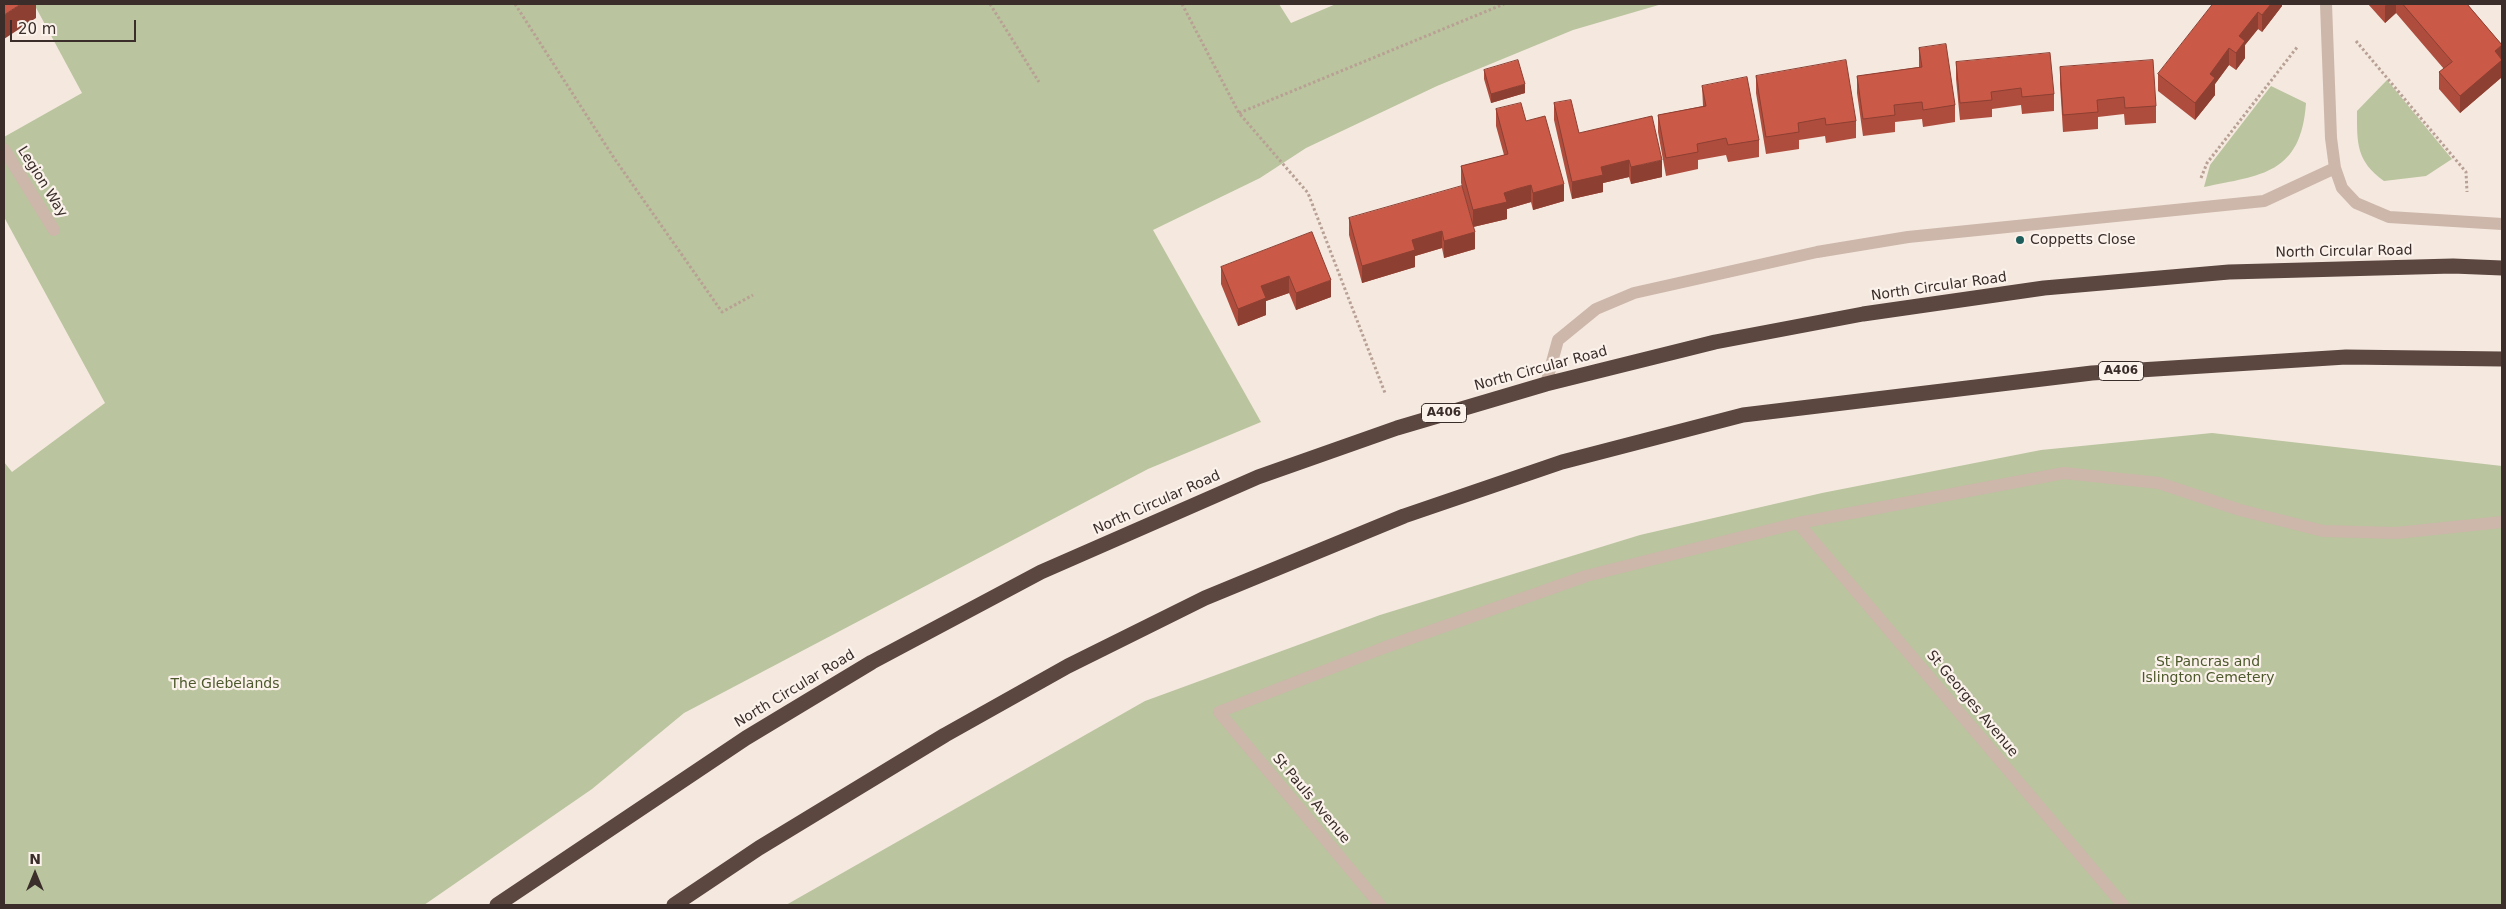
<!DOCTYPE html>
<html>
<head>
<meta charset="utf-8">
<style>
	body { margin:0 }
	#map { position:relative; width:2506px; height:909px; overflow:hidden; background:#f4e8df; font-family:"DejaVu Sans",sans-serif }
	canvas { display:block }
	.frame { position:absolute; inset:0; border:5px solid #3a2d2a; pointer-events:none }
	.north { position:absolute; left:10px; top:849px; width:50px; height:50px; -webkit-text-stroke:4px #fbf2eb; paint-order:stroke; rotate:0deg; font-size:14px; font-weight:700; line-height:20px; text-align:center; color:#3a2d2a }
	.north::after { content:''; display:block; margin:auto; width:18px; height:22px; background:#3a2d2a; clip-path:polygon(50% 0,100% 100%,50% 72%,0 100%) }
	.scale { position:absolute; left:10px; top:20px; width:126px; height:22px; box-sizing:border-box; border:2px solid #3a2d2a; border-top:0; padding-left:6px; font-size:15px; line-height:18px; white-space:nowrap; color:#3a2d2a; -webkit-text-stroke:4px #fbf2eb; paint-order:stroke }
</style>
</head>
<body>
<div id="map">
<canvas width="2506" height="909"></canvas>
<div class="frame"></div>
<div class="north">N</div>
<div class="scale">20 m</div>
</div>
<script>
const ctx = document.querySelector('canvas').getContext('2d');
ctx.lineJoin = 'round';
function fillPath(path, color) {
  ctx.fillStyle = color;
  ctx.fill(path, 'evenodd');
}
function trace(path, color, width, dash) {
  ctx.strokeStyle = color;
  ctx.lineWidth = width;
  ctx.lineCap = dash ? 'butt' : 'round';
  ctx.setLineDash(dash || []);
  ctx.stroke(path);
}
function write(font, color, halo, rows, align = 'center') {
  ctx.font = font + ' "DejaVu Sans",sans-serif';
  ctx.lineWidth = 4.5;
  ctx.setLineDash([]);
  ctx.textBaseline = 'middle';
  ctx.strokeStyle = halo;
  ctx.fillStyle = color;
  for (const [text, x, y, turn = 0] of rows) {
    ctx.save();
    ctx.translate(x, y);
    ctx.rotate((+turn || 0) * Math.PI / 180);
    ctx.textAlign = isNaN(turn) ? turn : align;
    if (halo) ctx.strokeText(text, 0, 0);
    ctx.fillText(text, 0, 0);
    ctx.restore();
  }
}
fillPath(new Path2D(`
	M34,4H1279L1291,23L1336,4H1662L1573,30L1437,86L1306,148L1260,178L1153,230L1261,422L1148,469L684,713L592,789L424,905H4V462L12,472L105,403L4,217V137L82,93Z
	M2387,80L2452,159L2426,176L2384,181C2356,161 2357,143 2357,111Z
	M2271,86L2306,103C2301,174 2262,175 2204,187L2210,165Z
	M2212,433L2502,466V905H786L1145,701L1380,615L1640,535L1822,493L2041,450Z`), '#bac49e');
trace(new Path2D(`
	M515,4L614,158L722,312L753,295
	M990,4L1039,82
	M1182,4L1239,113L1308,193L1385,393
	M2356,41L2466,172L2467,192
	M1239,113L1504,4
	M2201,178L2207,163L2298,46`), '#b8a094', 3, [2.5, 2.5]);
trace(new Path2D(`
	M1798,523L2123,905
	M1380,905L1219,712L1383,648L1586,576L1798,523L2064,473L2159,483L2240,510L2323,531L2396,533L2502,522`), '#cdb6aa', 12);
trace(new Path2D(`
	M2326,4L2331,138L2335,168L2342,188L2356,203L2389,217L2502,224
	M4,149L54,230
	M1546,384L1558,340L1596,309L1634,293L1817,252L1908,237L2264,201L2335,168`), '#cdb6aa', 12);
trace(new Path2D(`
	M497,905L746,738L872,662L1041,572L1258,477L1397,428L1546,384L1715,342L1863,314L2044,288L2229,272L2453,266L2502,268
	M674,905L759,848L945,735L1068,666L1205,598L1404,516L1562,462L1743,415L2092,373L2346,357L2502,359`), '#5b4640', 15);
fillPath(new Path2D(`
	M2213,4H2282V6L2262,32L2258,29L2245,45V58L2236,70L2229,65L2215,84V95L2195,120L2158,91V74Z
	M2368,4H2467L2502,45V77L2460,113L2439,89V72L2444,69L2396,13L2385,23Z
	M1919,48L1955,105V122L1923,127L1922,119L1895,122V132L1863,136L1857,93V76L1919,67Z
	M1956,62L2054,94V111L2022,114L2021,105L1992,109V117L1960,120L1956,79Z
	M2060,67L2156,106V123L2125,125L2124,114L2098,117V129L2063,132L2060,84Z
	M1484,70L1525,93L1491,103L1484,79Z
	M1756,76L1856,121V138L1826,143L1825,136L1799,140V149L1766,154L1756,93Z
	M1702,86L1759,140V157L1728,162L1726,155L1698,160V169L1666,176L1658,132V115L1703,106Z
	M1554,103L1579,133L1662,177L1631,184L1629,177L1603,183V192L1572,199L1554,120Z
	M1496,109L1526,121L1564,201L1533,210L1531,202L1507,209V219L1473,227L1475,249L1444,258L1442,248L1415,256V267L1362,283L1349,235V218H1471L1461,183V166L1504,155L1496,126Z
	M1312,232L1331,297L1296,310L1289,293L1266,301V315L1238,326L1221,284V267Z`), '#ae4d3d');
fillPath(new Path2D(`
	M21,4H36V18L4,39V15Z
	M2271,4H2282V6L2262,32V15Z
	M2387,4H2396V13L2385,23V6Z
	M2258,12V29L2245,45V58L2236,70V53L2239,36Z
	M2502,45V77L2460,113V96L2495,51Z
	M2229,48V65L2215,84V95L2195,120V103L2210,74Z
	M1525,84V93L1491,103V94Z
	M1629,160V177L1603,183V192L1572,199V182L1601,167Z
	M1662,160V177L1631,184V167Z
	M1564,184V201L1533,210V193Z
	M1531,185V202L1507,209V219L1473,227V210L1504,193Z
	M1442,231V248L1415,256V267L1362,283V266L1412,240Z
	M1475,232V249L1444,258V241Z
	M1289,276V293L1266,301V315L1238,326V309L1261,286Z
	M1331,280V297L1296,310V293Z`), '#8d3f32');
const building = new Path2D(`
	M4,4H21L4,15Z
	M2213,4H2271L2262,15L2258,12L2239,36L2245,41L2236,53L2229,48L2210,74L2215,78L2195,103L2158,74Z
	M2403,4H2467L2502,45L2495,51L2502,60L2460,96L2439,72L2452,62Z
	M1946,44L1955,105L1923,110L1922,102L1894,105L1895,115L1863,119L1857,76L1922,67L1919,48Z
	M2050,53L2054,94L2022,97L2021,88L1991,92L1992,100L1960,103L1956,62Z
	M1518,60L1525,84L1491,94L1484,70Z
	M1846,60L1856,121L1826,125L1825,118L1798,123L1799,132L1766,137L1756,76Z
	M2153,60L2156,106L2125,108L2124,97L2097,100L2098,112L2063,115L2060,67Z
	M1747,77L1759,140L1728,145L1726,138L1697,144L1698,152L1666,158L1658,115L1706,106L1702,86Z
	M1571,100L1579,133L1652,116L1662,160L1631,167L1629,160L1601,167L1603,175L1572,182L1554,103Z
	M1521,103L1526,121L1545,116L1564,184L1533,193L1531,185L1516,189L1504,193L1507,202L1473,210L1461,166L1508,154L1496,109Z
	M1462,186L1475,232L1444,241L1442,231L1412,240L1415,250L1362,266L1349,218Z
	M1312,232L1331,280L1296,293L1289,276L1261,286L1266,298L1238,309L1221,267Z`);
fillPath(building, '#ca5a47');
trace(building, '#8d3f32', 1);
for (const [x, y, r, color] of [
	[2020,240,5,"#1d5d5b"]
]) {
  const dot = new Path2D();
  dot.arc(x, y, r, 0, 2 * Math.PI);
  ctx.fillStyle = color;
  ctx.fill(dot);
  trace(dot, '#fbf2eb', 2);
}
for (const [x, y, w] of [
	[2121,371,45],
	[1444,413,45]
]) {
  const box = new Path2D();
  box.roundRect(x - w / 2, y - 9.5, w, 19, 4);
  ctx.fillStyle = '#fbf2eb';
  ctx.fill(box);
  trace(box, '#3a2d2a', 1);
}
write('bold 12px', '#3a2d2a', null, [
	["A406",2121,371],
	["A406",1444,413]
]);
write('14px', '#3a2d2a', '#fbf2eb', [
	["Legion Way",42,182,58],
	["North Circular Road",2344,252,-1],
	["North Circular Road",1939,287,-8],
	["North Circular Road",1541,369,-15],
	["North Circular Road",1157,503,-24],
	["North Circular Road",795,689,-31],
	["St Georges Avenue",1972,704,50],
	["St Pauls Avenue",1311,799,50]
]);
write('14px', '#3a2d2a', '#fbf2eb', [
	["Coppetts Close",2030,240]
], 'left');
write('14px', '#4d592c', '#fbf2eb', [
	["St Pancras and",2208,662],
	["Islington Cemetery",2208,678],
	["The Glebelands",225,684]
]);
</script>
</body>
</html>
